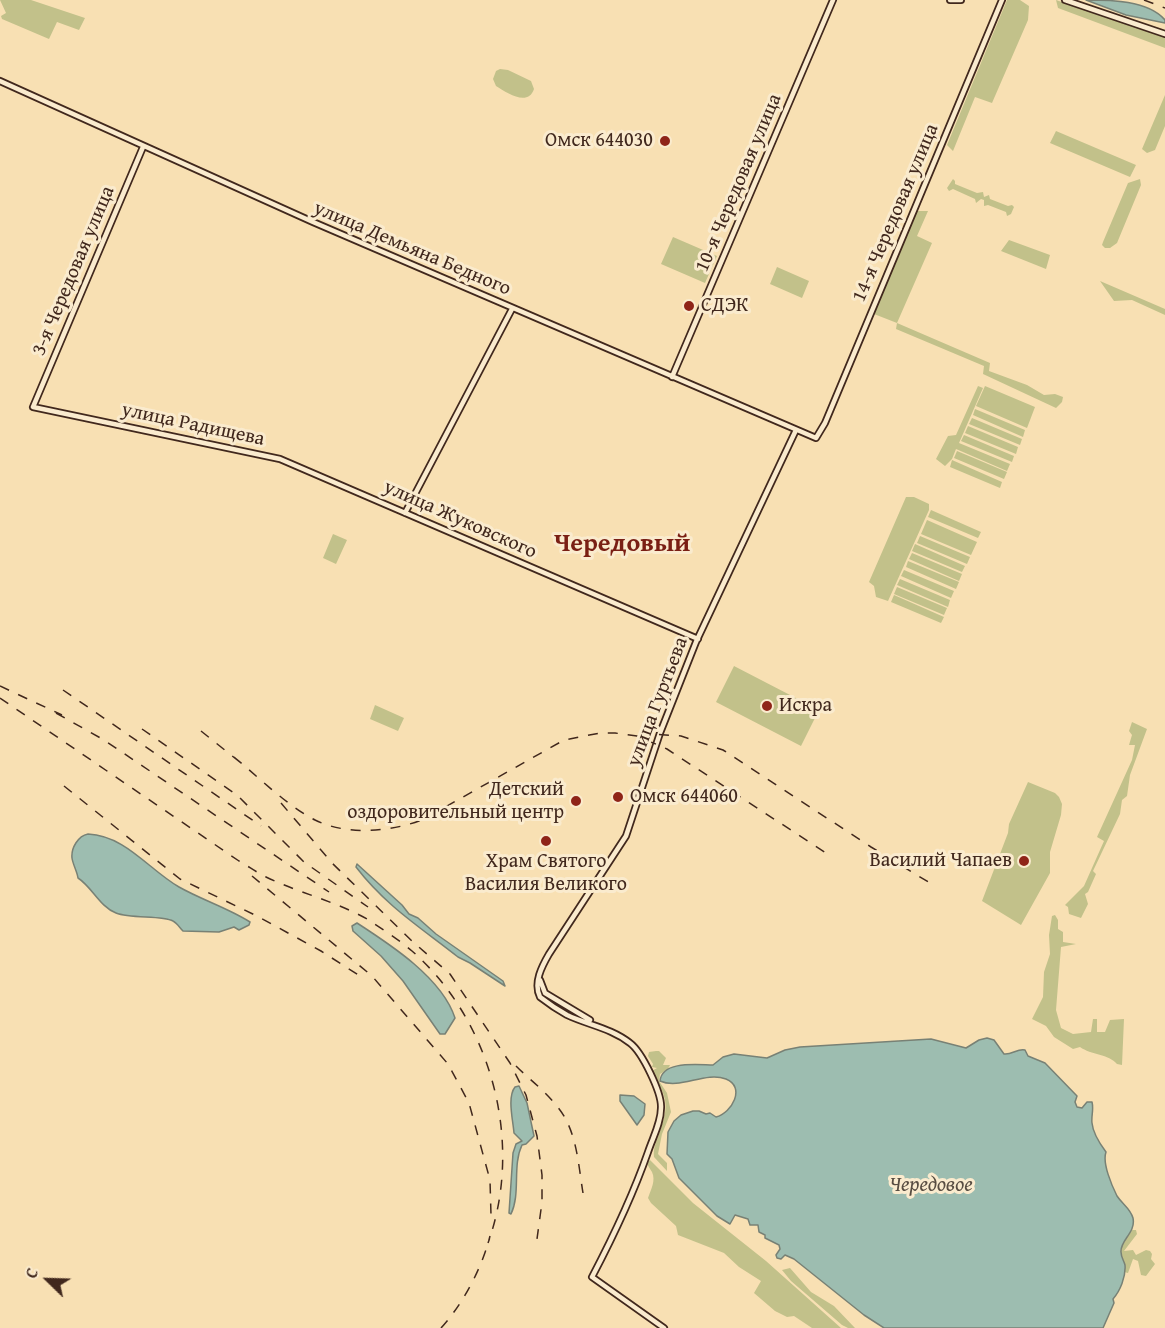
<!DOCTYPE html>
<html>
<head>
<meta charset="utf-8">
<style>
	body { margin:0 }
	#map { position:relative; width:1165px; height:1328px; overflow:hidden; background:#f8e0b3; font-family:"Gentium Book Plus",serif }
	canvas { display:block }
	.north { position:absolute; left:18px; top:1250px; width:60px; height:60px; -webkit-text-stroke:4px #faebce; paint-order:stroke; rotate:293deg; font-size:16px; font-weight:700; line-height:24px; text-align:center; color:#41281d }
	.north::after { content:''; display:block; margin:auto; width:21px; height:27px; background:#41281d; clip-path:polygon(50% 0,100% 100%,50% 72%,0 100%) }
</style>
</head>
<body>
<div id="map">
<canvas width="1165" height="1328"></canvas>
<div class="north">С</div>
</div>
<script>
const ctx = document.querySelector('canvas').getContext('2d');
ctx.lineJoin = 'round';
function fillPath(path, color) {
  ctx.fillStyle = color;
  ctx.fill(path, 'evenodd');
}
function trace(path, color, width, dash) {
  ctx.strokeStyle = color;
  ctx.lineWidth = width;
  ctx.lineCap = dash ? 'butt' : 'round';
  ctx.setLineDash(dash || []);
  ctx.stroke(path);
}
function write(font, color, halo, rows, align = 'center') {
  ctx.font = font + ' "Gentium Book Plus",serif';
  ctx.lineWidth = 6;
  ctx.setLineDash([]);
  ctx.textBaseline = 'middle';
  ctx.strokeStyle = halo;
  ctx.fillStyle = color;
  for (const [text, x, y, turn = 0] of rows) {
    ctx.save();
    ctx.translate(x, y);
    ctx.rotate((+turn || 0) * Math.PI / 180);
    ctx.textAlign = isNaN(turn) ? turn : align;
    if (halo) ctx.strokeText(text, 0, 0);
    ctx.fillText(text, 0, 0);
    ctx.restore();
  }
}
fillPath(new Path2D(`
	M0,0H31L85,18L79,30L57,22L49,39L2,19L1,16L6,13Z
	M1007,0H1020L1029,6L1028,20L992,103L975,97L953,151L947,145Z
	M1056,0L1165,37V48L1058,8Z
	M500,69L508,70L531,81L534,89C528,107 507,93 496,86L493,79L496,71Z
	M1165,95V126L1155,150L1147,153L1142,149Z
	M1056,131L1136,165L1130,177L1050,143Z
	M953,179L955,181V184L977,193L983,192L984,197L989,195L990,199L1008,206L1012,205L1014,207L1011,214L1007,216L1006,212L988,205L984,206V200L981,199L976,203L975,199L953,189L949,191L947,188Z
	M1140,179L1141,185L1117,243L1110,248H1105L1102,245L1103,242L1128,183Z
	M917,211H928L917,236L932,243L897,323L990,363L989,371L1027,385L1044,395L1055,394L1063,397L1062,402L1056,408L983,374L984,366L896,329L897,323L874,314Z
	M673,237L717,256L705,283L661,264Z
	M1009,240L1050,255L1046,269L1001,251Z
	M777,267L809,281L802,298L770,284Z
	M1100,281L1165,309V315L1132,300L1114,301Z
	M978,386L983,388L959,443L1010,464L1007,471L956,449L952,459L945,466L936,459L948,436L956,435Z
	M985,386L1035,407L1027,428L976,406Z
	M975,409L1025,430L1023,437L973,415Z
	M972,418L1022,439L1020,445L969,424Z
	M968,426L1018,447L1016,454L965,433Z
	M964,435L1014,456L1012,462L961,441Z
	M957,451L1007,472L1004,479L954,458Z
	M952,460L1002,482L1000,488L950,467Z
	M906,497H914L929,504V510L888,601L876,597L874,586L869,582Z
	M931,510L981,532L978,538L928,517Z
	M927,520L977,542L971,555L921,534Z
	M333,534L347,540L336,564L323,558Z
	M920,536L970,557L967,564L917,543Z
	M915,544L965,566L962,572L912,551Z
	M912,553L962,574L959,581L909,559Z
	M908,561L959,582L956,589L906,567Z
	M904,570L954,591L951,598L901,576Z
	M900,579L950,600L948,607L897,585Z
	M897,587L947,608L944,615L894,594Z
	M894,595L944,617L941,623L891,602Z
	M734,666L819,710L801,746L716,702Z
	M375,705L404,718L398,731L370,719Z
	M1132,722L1147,729L1130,775L1127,796L1122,800L1120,814L1093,871L1096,874L1088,892L1085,894L1088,904L1081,918L1069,914L1068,907L1065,905L1084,886L1104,841L1097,837L1132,760L1135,745H1129L1132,735L1129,731Z
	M1028,782L1055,793L1059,797L1062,804L1061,815L1050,852V873L1021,925L982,901L1008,833L1009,824Z
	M1055,915L1058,920V929L1063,932V942L1076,944L1061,947L1056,1010L1061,1028L1073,1034L1091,1032L1093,1019H1097V1032H1105L1110,1020L1124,1019L1122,1065L1117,1064C1109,1054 1091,1055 1080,1047L1073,1049L1054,1037L1046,1026L1032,1019L1043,997L1044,972L1050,954L1049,935L1052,916Z
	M656,1051H659L666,1058L663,1065H670L668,1069L660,1074L659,1081L667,1093L671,1112L662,1134L658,1154L667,1163V1171L654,1157C653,1148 656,1142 659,1134C670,1104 667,1098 652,1071L657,1068L652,1067L653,1064L648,1056L649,1052Z
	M650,1160L693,1203L766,1261L841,1328H812L794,1316L787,1317L775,1311L754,1293L761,1281L739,1267L724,1253L678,1235L676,1226L651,1203L648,1198C651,1189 656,1181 652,1172C650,1169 648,1166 647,1163Z
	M1132,1230H1136L1137,1234L1124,1251L1133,1250L1136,1255L1146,1250L1150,1251L1152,1254L1151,1259L1155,1264L1146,1276L1141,1275L1138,1261L1133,1259L1128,1273L1124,1272C1126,1264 1119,1256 1121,1247C1123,1242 1129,1235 1132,1230Z
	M790,1268L811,1292L834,1306L855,1328H848L842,1325L791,1281L782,1270Z`), '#c2c18a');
const water = new Path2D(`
	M1086,0C1110,0 1148,0 1165,20V23L1126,15Z
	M88,834C126,836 148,869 179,887C202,900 228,908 250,922L249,925L239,930L234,927L219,932L183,931C180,928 177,923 173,921C162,915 131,919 116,913C100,907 92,887 78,878C77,871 73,865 72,858C71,848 78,836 88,834Z
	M357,864L402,905L409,914L418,918L436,934L503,981L505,986L470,963L458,957C420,927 386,906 356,867Z
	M357,923C391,945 442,978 455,1018L445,1034H440L403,981L381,956L353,931L352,926Z
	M987,1038L994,1040L1004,1054C1012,1055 1018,1048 1025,1050L1028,1056L1045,1063L1077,1096L1075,1102L1077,1107L1082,1108L1087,1102H1092C1094,1110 1091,1116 1092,1123C1093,1134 1100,1144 1106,1152C1102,1163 1112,1186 1117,1196C1123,1205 1130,1208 1133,1218C1136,1233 1120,1240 1121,1252C1121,1257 1124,1261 1125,1265C1126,1277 1120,1291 1113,1299L1114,1303L1103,1328H884L864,1315L794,1259L785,1255L781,1259L777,1258L776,1255L780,1249L779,1245L765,1238V1235L759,1232L758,1225H750L748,1219L735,1215L730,1224L717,1216L679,1178L672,1159L667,1154L668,1132L674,1121L681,1115L693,1111H699L706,1114L710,1113L716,1117C732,1113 746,1087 726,1079C705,1071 680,1090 660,1081C662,1060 699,1065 713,1065L723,1057L734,1054L767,1058L785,1050L800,1047L931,1039L966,1048L979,1040Z
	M519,1086L527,1103L534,1136L526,1144L522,1145C512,1166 521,1193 511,1214L509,1213L513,1153L516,1144L522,1141L514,1133C513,1120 507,1097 515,1087Z
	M620,1095L634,1096L645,1104L644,1115L637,1125L620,1101Z`);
fillPath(water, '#9dbdb0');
trace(water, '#788175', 1.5);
const secondary = new Path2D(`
	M950,0H961
	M1065,0L1165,34
	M0,81L313,222L816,438L825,423L1002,0
	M143,147L33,407L280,459L698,639
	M672,377L833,0
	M405,513L512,309
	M540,980L545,993L590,1020
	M664,1328L592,1277C613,1237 633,1195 648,1152C653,1137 661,1123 661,1108C662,1093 642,1052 630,1043C611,1028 588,1025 567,1015C558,1010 549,1004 540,997C533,983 542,966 549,954L626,836L660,733L696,642L796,430`);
trace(secondary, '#41281d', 8);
trace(secondary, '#faebce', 4.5);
trace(new Path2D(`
	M1144,0L1165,8
	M0,686L62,715
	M63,690L261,826
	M0,698L239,861C248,866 256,872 266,877C299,893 335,901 367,919C382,929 398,939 412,951C492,1021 524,1143 488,1243
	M56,713L104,740L329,892
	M142,729L237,795L304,862L368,907
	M201,731L241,763
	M639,733L681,736L723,750L871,847L930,883
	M234,757C257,776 290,808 315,820C347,836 392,832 424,819L564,740L600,733H615L637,736L667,749L829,855
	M64,786L180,879L257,916L321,951L363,978
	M281,803L332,863L413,942L450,974L510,1063L526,1095L537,1136L542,1175V1202L537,1239
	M252,876L372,976L448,1064L469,1103L490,1180L491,1215
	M516,1066C529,1079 544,1090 556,1105C577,1129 578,1163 583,1193
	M441,1328C463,1304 482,1268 490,1236`), '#41281d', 1.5, [10, 10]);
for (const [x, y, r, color] of [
	[665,141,6,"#8f2418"],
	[689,306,6,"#8f2418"],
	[767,706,6,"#8f2418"],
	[618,797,6,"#8f2418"],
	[576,801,6,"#8f2418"],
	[546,841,6,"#8f2418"],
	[1024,861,6,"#8f2418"]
]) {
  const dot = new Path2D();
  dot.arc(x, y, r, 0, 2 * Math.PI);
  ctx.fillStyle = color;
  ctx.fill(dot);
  trace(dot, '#faebce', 2);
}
write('20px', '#41281d', '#faebce', [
	["Омск 644030",653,141],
	["СДЭК",701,306,"left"],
	["Искра",779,706,"left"],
	["Детский",564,790],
	["оздоровительный центр",564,813],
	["Омск 644060",630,797,"left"],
	["Василий Чапаев",1012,861],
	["Храм Святого",546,862,"center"],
	["Василия Великого",546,885,"center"]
], 'right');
write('20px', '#41281d', '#faebce', [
	["10-я Чередовая улица",739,183,-67],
	["14-я Чередовая улица",896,213,-67],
	["улица Демьяна Бедного",412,249,23],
	["3-я Чередовая улица",74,271,-67],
	["улица Радищева",193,425,12],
	["улица Жуковского",460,520,24],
	["улица Гуртьева",658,702,-69]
]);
write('italic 21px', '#584d42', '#faebce', [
	["Чередовое",931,1186]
]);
write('bold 26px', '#7a1f14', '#faebce', [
	["Чередовый",622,544]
]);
</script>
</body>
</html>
